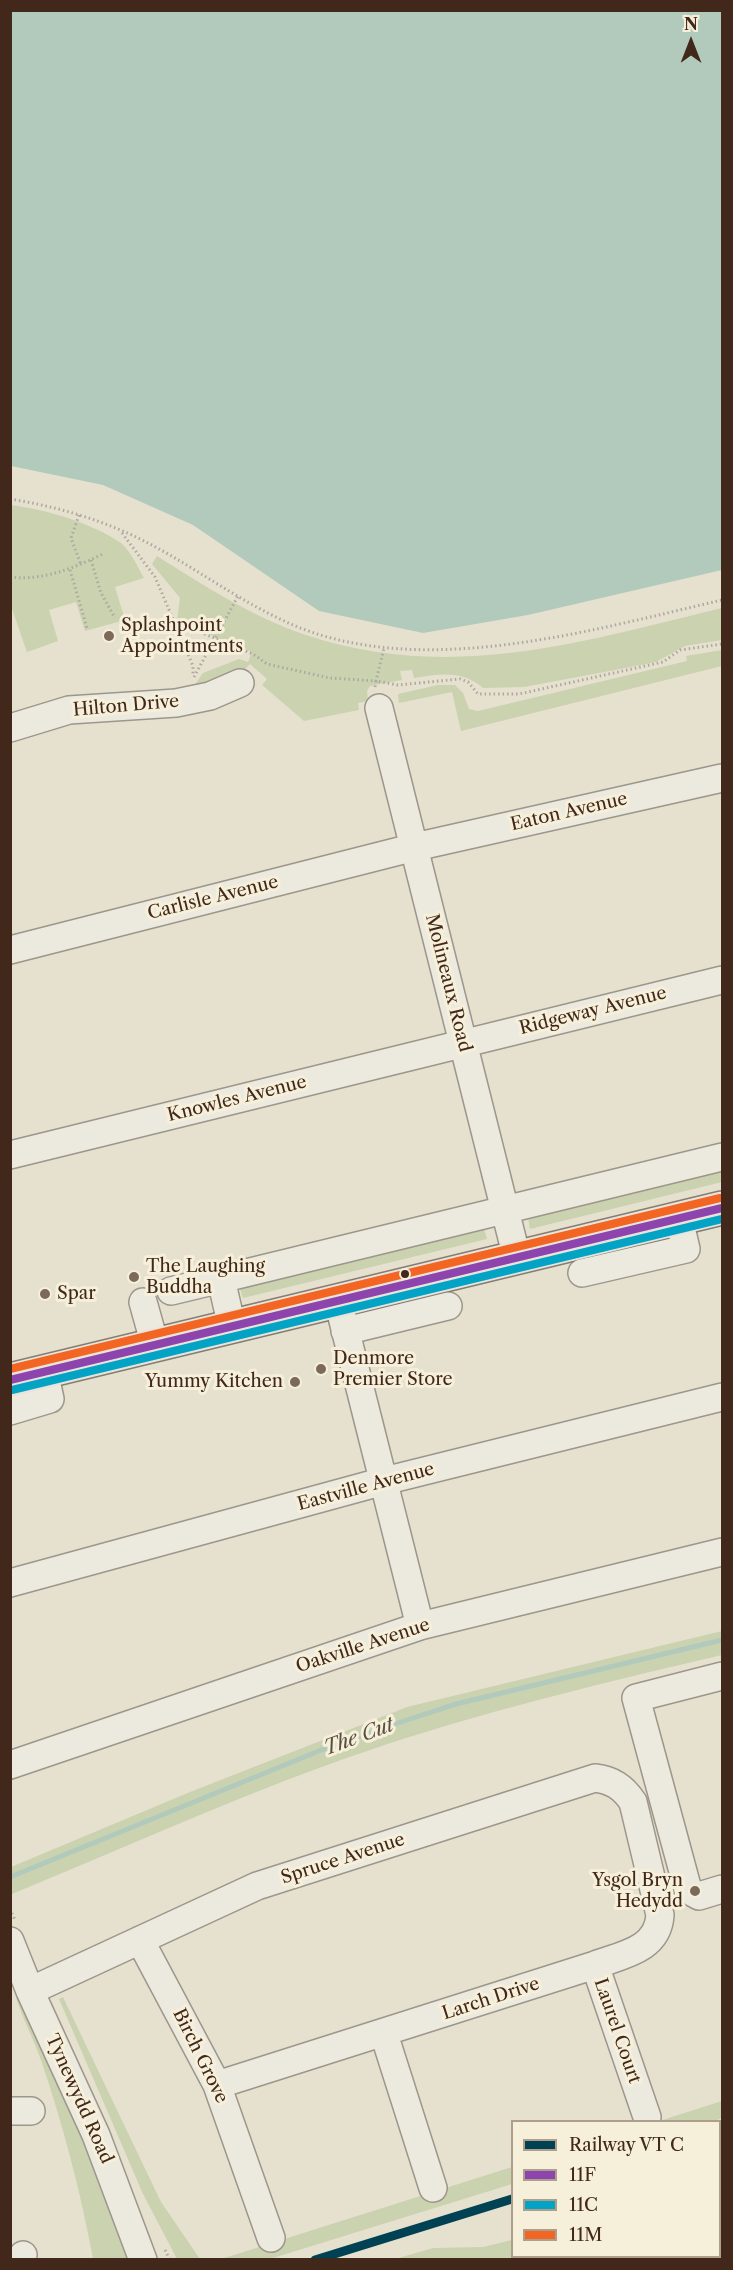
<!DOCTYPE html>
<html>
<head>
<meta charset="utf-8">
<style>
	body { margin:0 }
	#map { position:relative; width:733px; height:2270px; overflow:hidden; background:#e6e1ce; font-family:"Libre Caslon Text",serif }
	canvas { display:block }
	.frame { position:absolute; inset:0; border:12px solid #42281b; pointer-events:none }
	.legend { position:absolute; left:511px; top:2120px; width:210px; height:138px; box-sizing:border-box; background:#f6efd9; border:2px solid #ae9f8d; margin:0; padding:8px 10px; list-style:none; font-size:18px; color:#42281b }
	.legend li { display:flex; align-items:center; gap:12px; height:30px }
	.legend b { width:30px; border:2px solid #ae9f8d }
	.north { position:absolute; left:661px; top:12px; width:60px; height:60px; -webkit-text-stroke:4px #f6efd9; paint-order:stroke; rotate:0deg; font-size:16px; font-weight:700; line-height:24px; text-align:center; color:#42281b }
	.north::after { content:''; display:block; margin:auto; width:21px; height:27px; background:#42281b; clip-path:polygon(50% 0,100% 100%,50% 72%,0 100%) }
</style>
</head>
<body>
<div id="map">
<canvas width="733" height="2270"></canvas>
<div class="frame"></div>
<ul class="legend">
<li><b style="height:8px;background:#004153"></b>Railway VT C</li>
<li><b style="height:8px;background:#8e44ad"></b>11F</li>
<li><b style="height:8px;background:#03a3c5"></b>11C</li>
<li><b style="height:8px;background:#f26522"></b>11M</li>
</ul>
<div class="north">N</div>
</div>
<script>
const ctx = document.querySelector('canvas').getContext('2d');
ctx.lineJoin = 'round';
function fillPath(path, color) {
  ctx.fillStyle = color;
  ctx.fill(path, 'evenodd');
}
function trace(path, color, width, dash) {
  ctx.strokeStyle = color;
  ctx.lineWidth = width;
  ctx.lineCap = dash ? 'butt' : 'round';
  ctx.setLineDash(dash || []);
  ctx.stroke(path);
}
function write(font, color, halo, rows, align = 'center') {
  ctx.font = font + ' "Libre Caslon Text",serif';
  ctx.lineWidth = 6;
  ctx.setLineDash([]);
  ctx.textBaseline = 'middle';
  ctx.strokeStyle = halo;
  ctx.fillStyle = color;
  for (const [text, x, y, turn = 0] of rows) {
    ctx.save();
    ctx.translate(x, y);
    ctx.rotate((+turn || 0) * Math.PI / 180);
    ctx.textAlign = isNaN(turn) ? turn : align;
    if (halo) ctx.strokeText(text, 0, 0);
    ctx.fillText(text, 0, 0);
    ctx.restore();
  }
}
fillPath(new Path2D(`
	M11,505C47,510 90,522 121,543C131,551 138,568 144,578L115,587L125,620L85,631L76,602L49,610L58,641L27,652L11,606Z
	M157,556C205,586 252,617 306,635C450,683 581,642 722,608V640L685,646L656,662L615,670L524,687L483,688C462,670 440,674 414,678L412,670L400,671L402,680L370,686L367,691L368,701L358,703L359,710L304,721L262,685L267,679L250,664L244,670L194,686L203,673L239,659L248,662L252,652L177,621L180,598L152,564Z
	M722,650V666L461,731L452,692L399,703L398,694L438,685H455L463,693L469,709L478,711L687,661L686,656Z
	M722,1165V1182L530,1229L527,1212Z
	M482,1222L487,1239L243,1298L238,1282Z
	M722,1631V1655C586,1687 451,1719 319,1768C216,1806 114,1852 12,1894L11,1867L190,1792L407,1707Z
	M10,1965L45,2043L131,2259H93C81,2193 63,2125 41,2060C30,2029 11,1998 10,1965Z
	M63,1997L161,2202L200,2259H177L143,2194L59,1999Z
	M722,2101V2118L712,2122H656Z
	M512,2167V2184L270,2259L218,2260Z
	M722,2167V2259H395L433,2248L483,2247L512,2240V2256H720V2168Z`), '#cbd2b0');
fillPath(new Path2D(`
	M11,10L722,11V570L528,615L423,633L319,611L193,525L103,485L11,466Z`), '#b2cabc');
trace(new Path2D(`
	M10,1877L336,1744L407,1720L456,1704L722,1640`), '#b2cabc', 5);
const minor = new Path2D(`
	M379,708L517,1258
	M10,728L69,710L176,703L210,696L240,683
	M10,950L415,847L722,778
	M10,1155L722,980
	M582,1273L686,1249L679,1219
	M171,1291L221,1279
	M338,1301L420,1626
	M143,1302L155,1345
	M232,1327L221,1279L722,1157
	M345,1331L448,1306
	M10,1411L50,1399L44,1371
	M10,1583L384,1481L722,1397
	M722,1676L636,1698L688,1890L699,1896L722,1889
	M10,1765L420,1626L722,1552
	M140,1940L217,2085L271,2238
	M10,1941L30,1991L96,2135L143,2260
	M595,1965L647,2117
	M30,1991L257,1886L595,1778C612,1780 623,1787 633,1802L660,1915C658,1950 622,1955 595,1965L217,2085
	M384,2034L433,2188
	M10,2111H31
	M20,2260L23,2255`);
const major = new Path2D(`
	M10,1380L722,1208`);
trace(minor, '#9d968a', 30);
trace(major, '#857d73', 36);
trace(new Path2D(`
	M10,499C54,506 96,518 136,537C186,561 231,596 282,620C413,683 588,631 722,600
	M79,515L71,538L81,565
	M122,533L155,577L193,666V676
	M91,560L101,593L115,618
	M70,570L87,628
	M10,577C44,581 73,568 103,554
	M171,620L253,654L267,664L330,678L376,681L384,648
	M194,677L238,596
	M375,687L376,681L398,685L460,679L468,682L478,694H519L663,662L680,650L722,644
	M10,1909L15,1920
	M165,2250L170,2260`), '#ada8a0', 3, [1.5, 3]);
trace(minor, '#ece9df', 27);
trace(major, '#e9e4da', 33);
trace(new Path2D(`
	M10,1380L722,1208`), '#8e44ad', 8);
trace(new Path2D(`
	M12,1390L722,1219`), '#03a3c5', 8);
trace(new Path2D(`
	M10,1369L720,1198`), '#f26522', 8);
trace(new Path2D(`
	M315,2260L512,2199`), '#004153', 9);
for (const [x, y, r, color] of [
	[109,636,6,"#7b695a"],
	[405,1274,5,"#42281b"],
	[134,1277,6,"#7b695a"],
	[45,1294,6,"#7b695a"],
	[321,1369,6,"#7b695a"],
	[295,1382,6,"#7b695a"],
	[695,1891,6,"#7b695a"]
]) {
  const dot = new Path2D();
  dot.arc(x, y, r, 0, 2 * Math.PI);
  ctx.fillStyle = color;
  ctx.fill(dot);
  trace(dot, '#f6efd9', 2);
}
write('18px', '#42281b', '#f6efd9', [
	["Splashpoint",121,626],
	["Appointments",121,647],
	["The Laughing",146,1267],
	["Buddha",146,1288],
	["Spar",57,1294],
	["Denmore",333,1359],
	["Premier Store",333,1380],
	["Yummy Kitchen",283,1382,"right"],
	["Ysgol Bryn",683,1881,"right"],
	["Hedydd",683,1902,"right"]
], 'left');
write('18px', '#42281b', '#f6efd9', [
	["Hilton Drive",126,706,-5],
	["Eaton Avenue",569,812,-13],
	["Carlisle Avenue",213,898,-14],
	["Molineaux Road",448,983,76],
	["Ridgeway Avenue",593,1011,-14],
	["Knowles Avenue",237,1099,-14],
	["Eastville Avenue",366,1487,-15],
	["Oakville Avenue",363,1646,-18],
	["Spruce Avenue",343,1859,-18],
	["Larch Drive",491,1999,-18],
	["Laurel Court",617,2031,71],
	["Birch Grove",200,2056,64],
	["Tynewydd Road",79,2099,66]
]);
write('italic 20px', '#584e41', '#f6efd9', [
	["The Cut",359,1737,-20]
]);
</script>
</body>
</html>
